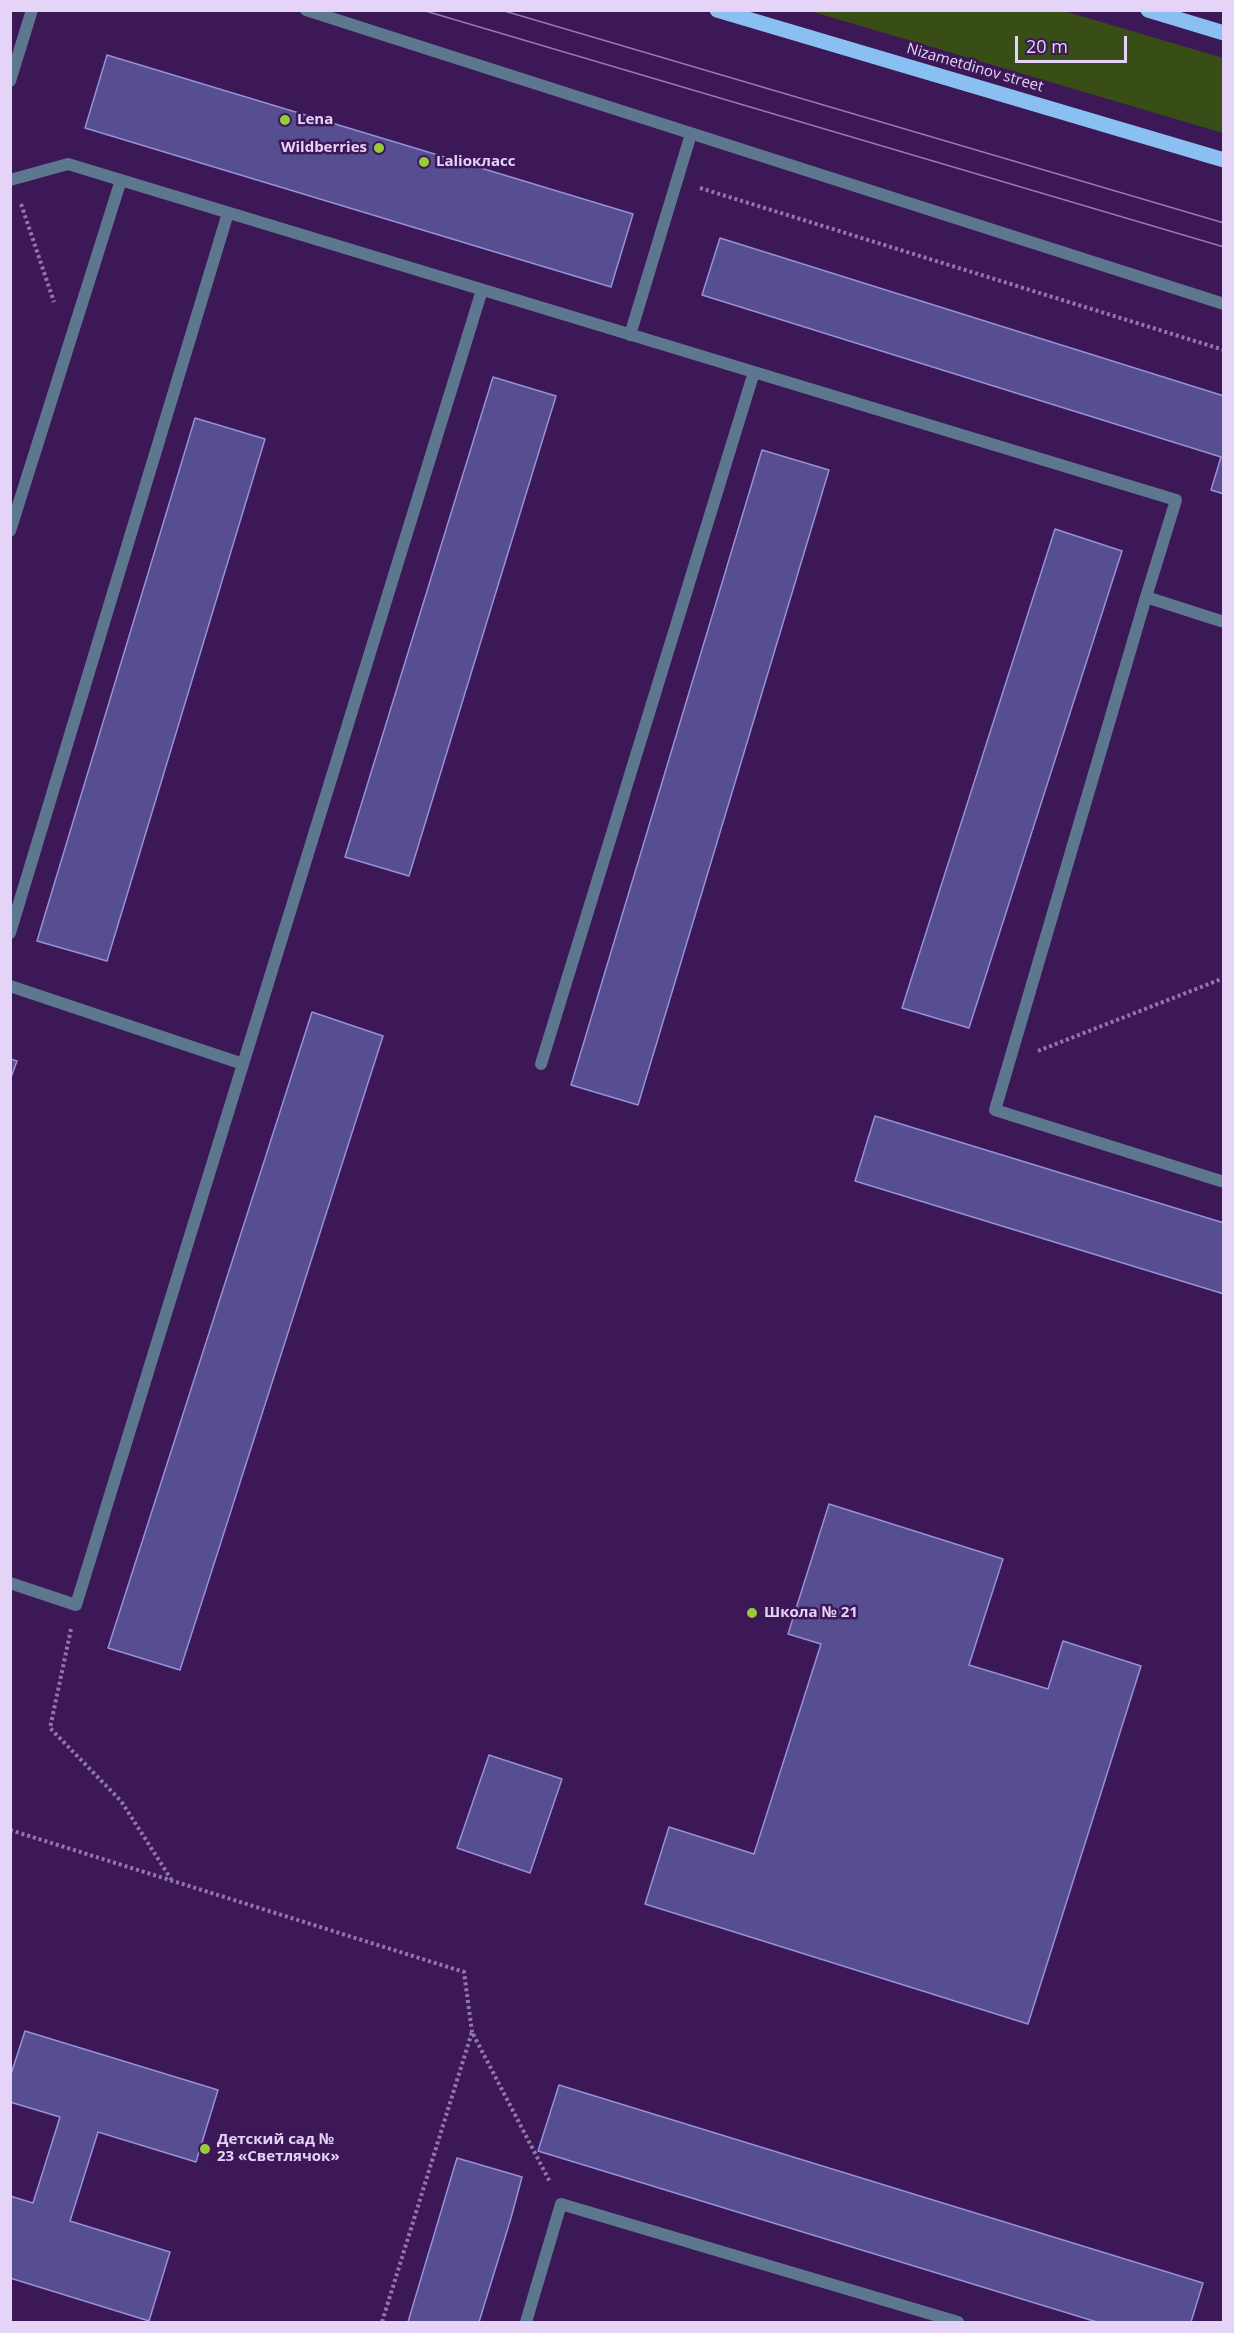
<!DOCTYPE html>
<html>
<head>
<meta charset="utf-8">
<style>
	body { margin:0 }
	#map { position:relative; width:1234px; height:2333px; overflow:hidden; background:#3c1956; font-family:"Open Sans",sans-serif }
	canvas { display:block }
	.frame { position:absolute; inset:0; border:12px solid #e5d3f8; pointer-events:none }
	.scale { position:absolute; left:1015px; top:36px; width:112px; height:27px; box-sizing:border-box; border:3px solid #e5d3f8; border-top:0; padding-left:8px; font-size:18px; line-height:21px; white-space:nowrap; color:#e5d3f8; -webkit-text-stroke:4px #3c1956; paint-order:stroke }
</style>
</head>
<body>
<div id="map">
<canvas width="1234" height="2333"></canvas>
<div class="frame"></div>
<div class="scale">20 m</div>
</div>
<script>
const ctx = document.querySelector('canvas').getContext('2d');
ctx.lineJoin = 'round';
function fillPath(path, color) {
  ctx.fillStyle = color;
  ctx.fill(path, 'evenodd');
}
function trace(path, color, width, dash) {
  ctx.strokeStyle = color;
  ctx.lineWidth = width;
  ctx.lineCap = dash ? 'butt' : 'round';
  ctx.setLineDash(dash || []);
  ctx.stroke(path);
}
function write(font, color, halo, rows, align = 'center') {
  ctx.font = font + ' "Open Sans",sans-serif';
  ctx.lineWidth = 5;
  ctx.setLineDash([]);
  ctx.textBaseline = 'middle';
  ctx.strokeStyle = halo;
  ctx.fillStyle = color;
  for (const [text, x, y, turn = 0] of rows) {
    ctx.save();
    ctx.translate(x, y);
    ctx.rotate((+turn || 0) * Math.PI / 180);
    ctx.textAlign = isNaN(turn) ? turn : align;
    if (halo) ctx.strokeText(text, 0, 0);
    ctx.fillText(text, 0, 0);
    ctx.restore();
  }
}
fillPath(new Path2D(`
	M810,11H1064L1223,58V133Z`), '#394e17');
const building = new Path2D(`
	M107,55L633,214L611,287L85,128Z
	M720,238L1224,396V494L1211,490L1221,457L702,295Z
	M493,377L556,396L409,876L345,857Z
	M195,418L265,439L107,961L37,941Z
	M762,450L829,470L638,1105L571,1085Z
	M1055,529L1122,551L969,1028L902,1008Z
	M312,1012L383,1036L180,1670L108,1648Z
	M10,1059L17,1061L10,1080Z
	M875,1116L1224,1223V1294L855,1181Z
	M829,1504L1003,1559L969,1665L1048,1689L1063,1641L1141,1666L1028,2024L645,1904L669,1827L754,1854L821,1644L788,1634Z
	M489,1755L562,1779L530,1873L457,1848Z
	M25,2031L218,2090L196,2162L98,2132L70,2221L170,2252L149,2321L10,2278V2196L33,2203L60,2117L10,2102V2077Z
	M559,2085L1203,2283L1191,2322H1097L538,2151Z
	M457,2158L522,2177L511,2218L479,2322H408Z`);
fillPath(building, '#564e91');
trace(building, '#9790da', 1.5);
trace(new Path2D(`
	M700,188L1224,350
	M21,204L54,302
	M1038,1051L1224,978
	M71,1629L50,1728L121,1801L171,1879
	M10,1830L464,1972L472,2032
	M382,2322L472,2032L550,2182`), '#9278a8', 4, [3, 3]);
trace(new Path2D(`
	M306,10L1224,304
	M10,81L32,10
	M10,180L68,164L1176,500L1146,597L1224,622
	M630,335L691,134
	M10,531L121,180
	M1146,597L995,1110L1224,1182
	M10,933L228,213
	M10,986L243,1064
	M541,1064L754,372
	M10,1583L76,1605L482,290
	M526,2322L561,2204L958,2322`), '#5d778f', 12);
trace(new Path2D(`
	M717,10L1224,160
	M1148,10L1224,33`), '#8ac0f1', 15);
trace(new Path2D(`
	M422,10L1224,247
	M501,10L1224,223`), '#957bab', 1.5);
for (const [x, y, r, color] of [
	[285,120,6,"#97cb38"],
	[379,148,6,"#97cb38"],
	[424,162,6,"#97cb38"],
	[752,1613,6,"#97cb38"],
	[205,2149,6,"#97cb38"]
]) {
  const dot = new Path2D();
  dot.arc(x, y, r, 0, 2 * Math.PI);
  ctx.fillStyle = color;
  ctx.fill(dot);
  trace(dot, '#3c1956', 2);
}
write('15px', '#e5d3f8', '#3c1956', [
	["Nizametdinov street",975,68,16]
]);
write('bold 15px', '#e5d3f8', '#3c1956', [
	["Lena",297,120],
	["Wildberries",367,148,"right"],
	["Lalioкласс",436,162],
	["Школа № 21",764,1613],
	["Детский сад №",217,2140],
	["23 «Светлячок»",217,2157]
], 'left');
</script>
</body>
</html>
